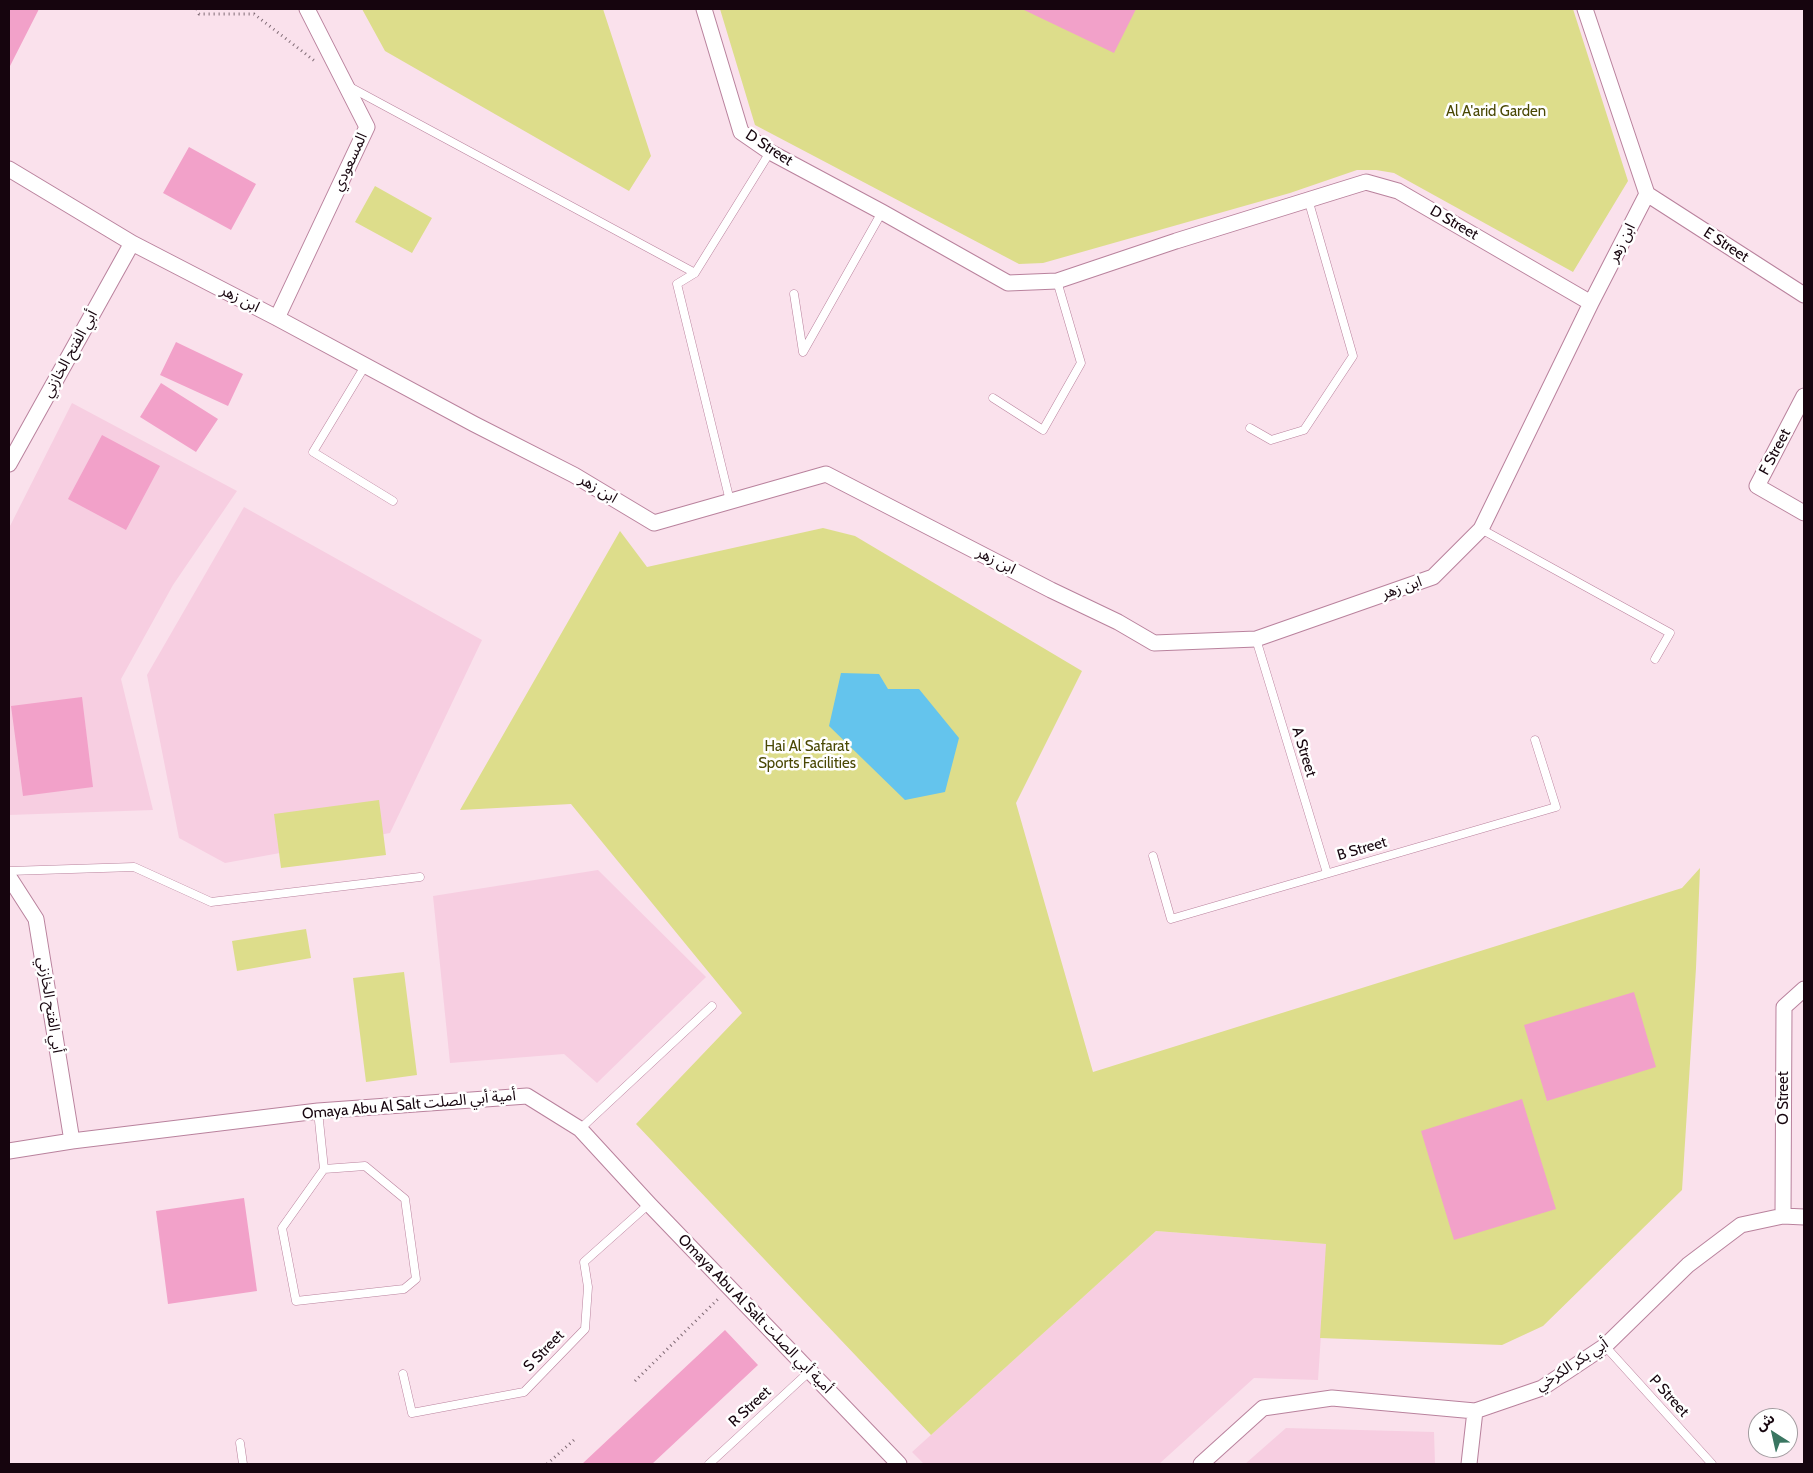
<!DOCTYPE html>
<html>
<head>
<meta charset="utf-8">
<style>
	body { margin:0 }
	#map { position:relative; width:1813px; height:1473px; overflow:hidden; background:#fae1ec; font-family:Cabin,"Noto Sans Arabic",sans-serif }
	canvas { display:block }
	.frame { position:absolute; inset:0; border:10px solid #16050e; pointer-events:none }
	.north { position:absolute; left:1748px; top:1408px; width:50px; height:50px; box-sizing:border-box; background:#fff; border:1px solid #a29b9f; border-radius:50%; rotate:325deg; font-size:14px; font-weight:700; line-height:20px; text-align:center; color:#16050e }
	.north::after { content:''; display:block; margin:auto; width:18px; height:22px; background:#3a7661; clip-path:polygon(50% 0,100% 100%,50% 72%,0 100%) }
</style>
</head>
<body>
<div id="map">
<canvas width="1813" height="1473"></canvas>
<div class="frame"></div>
<div class="north">ش</div>
</div>
<script>
const ctx = document.querySelector('canvas').getContext('2d');
ctx.lineJoin = 'round';
function fillPath(path, color) {
  ctx.fillStyle = color;
  ctx.fill(path, 'evenodd');
}
function trace(path, color, width, dash) {
  ctx.strokeStyle = color;
  ctx.lineWidth = width;
  ctx.lineCap = dash ? 'butt' : 'round';
  ctx.setLineDash(dash || []);
  ctx.stroke(path);
}
function write(font, color, halo, rows, align = 'center') {
  ctx.font = font + ' Cabin,"Noto Sans Arabic",sans-serif';
  ctx.lineWidth = 5;
  ctx.setLineDash([]);
  ctx.textBaseline = 'middle';
  ctx.strokeStyle = halo;
  ctx.fillStyle = color;
  for (const [text, x, y, turn = 0] of rows) {
    ctx.save();
    ctx.translate(x, y);
    ctx.rotate((+turn || 0) * Math.PI / 180);
    ctx.textAlign = isNaN(turn) ? turn : align;
    if (halo) ctx.strokeText(text, 0, 0);
    ctx.fillText(text, 0, 0);
    ctx.restore();
  }
}
fillPath(new Path2D(`
	M72,403L237,491L173,585L121,679L153,810L9,815V528Z
	M244,507L482,640L390,833L225,863L179,838L147,675Z
	M598,870L706,977L597,1083L564,1054L450,1063L433,896Z
	M1156,1231L1327,1244L1318,1380L1254,1378L1159,1464H924L912,1452Z
	M1286,1428L1434,1432L1435,1464H1245Z`), '#f7cee1');
fillPath(new Path2D(`
	M362,9H603L651,156L629,191L385,51Z
	M720,9H1573L1628,181L1573,272L1394,173L1376,170H1357L1290,193L1043,263L1019,264L755,125Z
	M375,186L432,218L412,253L355,222Z
	M823,528L855,536L1082,671L1016,803L1093,1072L1682,888L1700,868L1696,968L1682,1190L1543,1326L1502,1345L1320,1338L1326,1244L1156,1231L931,1435L636,1124L742,1013L571,804L460,810L620,531L647,567Z
	M379,800L386,855L281,868L274,814Z
	M306,929L311,958L237,971L232,941Z
	M404,972L417,1075L366,1082L353,978Z`), '#dddd8b');
fillPath(new Path2D(`
	M841,673L879,674L888,689H919L959,738L945,792L905,800L829,726Z`), '#64c4ed');
fillPath(new Path2D(`
	M9,9H39L9,68Z
	M1022,9H1136L1114,53Z
	M189,147L256,184L231,230L163,193Z
	M176,342L243,374L228,406L160,375Z
	M161,383L218,419L196,452L140,417Z
	M102,435L160,466L126,530L68,499Z
	M82,697L93,787L23,796L11,706Z
	M1634,992L1656,1067L1547,1101L1524,1025Z
	M1522,1099L1556,1209L1454,1240L1421,1131Z
	M244,1198L257,1291L168,1304L156,1211Z
	M725,1330L758,1365L652,1464H582Z`), '#f2a1c9');
const lane = new Path2D(`
	M348,86L695,273
	M794,294L803,352L882,212
	M365,366L313,452L393,501
	M993,398L1043,430L1081,363L1057,281
	M1250,428L1271,440L1304,430L1353,356L1308,199
	M730,501L677,284L695,273L770,152
	M1481,529L1670,633L1655,659
	M1256,639L1327,873
	M1153,856L1171,919L1556,807L1535,740
	M9,871L134,867L211,902L420,877
	M318,1111L324,1169L282,1228L296,1301L404,1289L416,1279L405,1199L365,1166L324,1169
	M580,1129L712,1006
	M1605,1346L1712,1464
	M403,1374L412,1413L524,1392L585,1329L588,1287L584,1262L649,1204
	M240,1443L243,1464
	M709,1464L810,1371`);
const street = new Path2D(`
	M704,9L741,132L770,152L882,212L1008,283L1057,281L1176,241L1366,182L1398,191L1591,303
	M9,169L132,243L277,318L474,424L574,475L654,523L826,474L1051,590L1118,622L1154,643L1256,639L1433,577L1481,529L1591,303L1647,194L1585,9
	M1647,194L1804,295
	M277,318L367,127L307,9
	M1804,396L1757,486L1804,513
	M9,464L132,243
	M9,877L36,919L72,1141
	M9,1151L72,1141L318,1111L527,1096L580,1129L649,1204L899,1464
	M1783,1216L1784,1007L1804,989
	M1201,1464L1263,1408L1332,1398L1475,1411L1542,1388L1605,1346L1688,1265L1741,1225L1783,1216L1804,1217
	M1469,1464L1475,1411`);
trace(lane, '#b9829d', 9);
trace(street, '#b9829d', 17);
trace(new Path2D(`
	M197,9L199,14H254L316,62
	M635,1381L719,1298
	M547,1464L574,1440`), '#7f6a74', 3, [1, 4]);
trace(lane, '#fff', 8);
trace(street, '#fff', 15);
write('15px', '#4a4804', '#fff', [
	["Al A'arid Garden",1496,112],
	["Hai Al Safarat",807,747],
	["Sports Facilities",807,764]
]);
write('15px', '#16050e', '#fff', [
	["D Street",769,148,33],
	["المسعودي",350,162,-65],
	["D Street",1454,223,30],
	["ابن زهر",1622,243,-63],
	["E Street",1726,245,33],
	["ابن زهر",240,299,27],
	["أبي الفتح الخازني",70,354,-61],
	["F Street",1775,452,-62],
	["ابن زهر",598,489,31],
	["ابن زهر",996,561,27],
	["ابن زهر",1402,588,-19],
	["A Street",1304,752,73],
	["B Street",1362,849,-16],
	["أبي الفتح الخازني",50,1005,81],
	["O Street",1784,1098,-90],
	["Omaya Abu Al Salt أمية أبي الصلت",409,1105,-5],
	["Omaya Abu Al Salt أمية أبي الصلت",755,1314,46],
	["S Street",544,1351,-46],
	["أبي بكر الكرخي",1572,1365,-33],
	["P Street",1669,1396,48],
	["R Street",750,1407,-43]
]);
</script>
</body>
</html>
